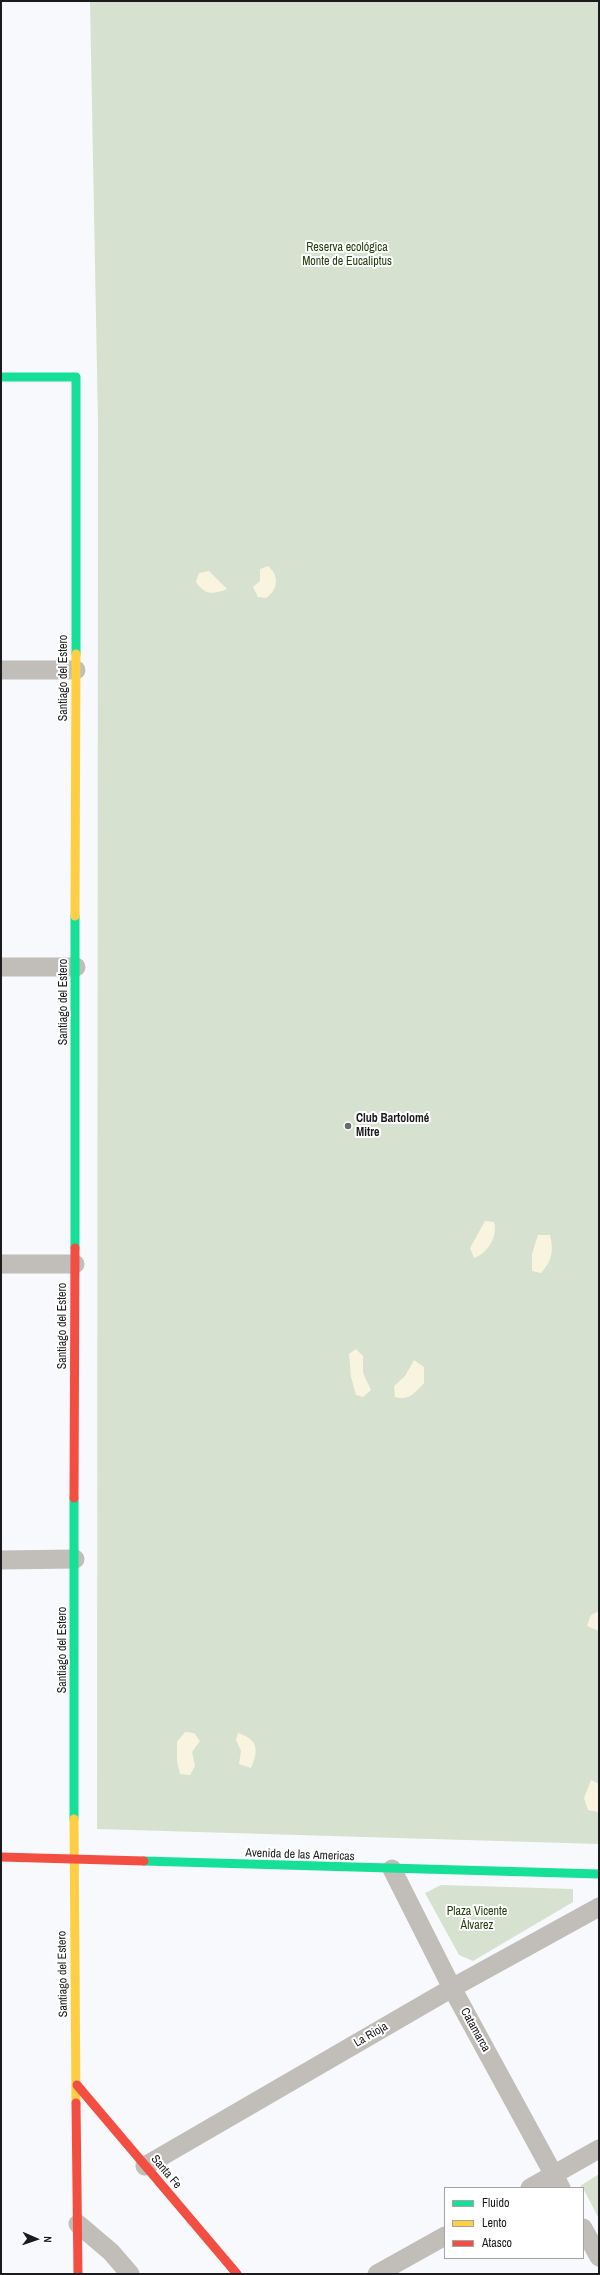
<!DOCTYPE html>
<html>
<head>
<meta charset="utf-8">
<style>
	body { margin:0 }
	#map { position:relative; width:600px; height:2275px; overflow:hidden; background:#f8f9fc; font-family:"Archivo Narrow",sans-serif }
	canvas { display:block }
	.frame { position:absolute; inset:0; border:2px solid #1b1b1d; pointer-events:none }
	.legend { position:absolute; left:444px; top:2187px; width:140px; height:72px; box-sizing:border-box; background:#fff; border:1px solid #a4a4a5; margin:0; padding:5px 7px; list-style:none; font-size:12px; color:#1b1b1d }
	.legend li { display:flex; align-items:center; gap:8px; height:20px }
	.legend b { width:20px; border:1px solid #a4a4a5 }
	.north { position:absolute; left:16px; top:2219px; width:40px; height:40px; -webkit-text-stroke:3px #fff; paint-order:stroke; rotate:92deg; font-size:11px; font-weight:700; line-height:16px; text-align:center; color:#1b1b1d }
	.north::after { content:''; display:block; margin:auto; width:14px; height:18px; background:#1b1b1d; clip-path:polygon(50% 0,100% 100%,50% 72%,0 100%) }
</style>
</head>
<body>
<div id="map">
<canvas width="600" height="2275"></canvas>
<div class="frame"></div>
<ul class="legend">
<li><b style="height:5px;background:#16e098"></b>Fluido</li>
<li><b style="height:5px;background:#ffcf43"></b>Lento</li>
<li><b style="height:5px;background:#f24e42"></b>Atasco</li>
</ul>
<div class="north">N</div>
</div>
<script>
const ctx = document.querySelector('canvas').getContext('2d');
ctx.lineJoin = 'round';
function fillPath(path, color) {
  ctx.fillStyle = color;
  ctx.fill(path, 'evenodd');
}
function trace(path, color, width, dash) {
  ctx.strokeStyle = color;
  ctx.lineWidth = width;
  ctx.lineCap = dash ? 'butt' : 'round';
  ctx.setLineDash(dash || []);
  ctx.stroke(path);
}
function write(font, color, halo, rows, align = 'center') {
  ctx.font = font + ' "Archivo Narrow",sans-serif';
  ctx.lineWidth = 4;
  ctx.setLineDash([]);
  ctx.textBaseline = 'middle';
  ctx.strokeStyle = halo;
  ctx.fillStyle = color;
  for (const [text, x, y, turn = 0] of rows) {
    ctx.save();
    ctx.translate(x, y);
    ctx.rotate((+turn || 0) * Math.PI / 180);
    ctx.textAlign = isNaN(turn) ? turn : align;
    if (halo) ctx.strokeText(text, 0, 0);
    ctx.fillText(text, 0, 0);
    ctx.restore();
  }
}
fillPath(new Path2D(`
	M90,1H599V1844L97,1829L98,423Z
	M441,1885L573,1889V1902L473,1961L459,1955L425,1893Z
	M599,2174V2219L583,2188L580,2186Z`), '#d6e2cf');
fillPath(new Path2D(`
	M268,566C280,576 278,590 266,598L258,597L253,587L260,581V569Z
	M209,571L227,589C212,595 205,595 196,582L199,573Z
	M485,1221L494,1222C498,1237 488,1253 474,1258L470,1248Z
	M538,1235H550C554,1251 552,1261 541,1273L532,1271V1254Z
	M356,1349L363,1356V1373L371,1390L363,1397L356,1395L351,1377L349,1354Z
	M414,1360L424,1367V1383C415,1393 409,1401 395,1397L394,1386L405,1376Z
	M599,1611V1631L587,1626L591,1615Z
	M185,1732L194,1733L200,1741L192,1752L195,1766L190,1775L180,1774L177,1761V1742Z
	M238,1733C258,1739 259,1750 251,1768L239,1764L241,1751L236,1740Z
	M591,1780L599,1784L598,1812L588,1810L584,1798Z`), '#f9f4e0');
trace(new Path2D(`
	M1,670H76
	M1,967H76
	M1,1264H75
	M1,1560L75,1559
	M392,1869L452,1988L561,2188
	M145,2166L452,1988L599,1907
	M530,2188L599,2149
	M78,2224L111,2252L130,2274
	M583,2228L599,2257
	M377,2274L445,2236`), '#c1bdb8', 19);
trace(new Path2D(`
	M1,377H76V654
	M75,1248V916
	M74,1819V1498
	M144,1861L599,1874`), '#16e098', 9);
trace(new Path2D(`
	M75,916L76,654
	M74,1819L76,2103`), '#ffcf43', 9);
trace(new Path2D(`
	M74,1498L75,1248
	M1,1857L144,1861
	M77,2085L237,2274
	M76,2103L78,2274`), '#f24e42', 9);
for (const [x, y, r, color] of [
	[348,1126,4,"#68696b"]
]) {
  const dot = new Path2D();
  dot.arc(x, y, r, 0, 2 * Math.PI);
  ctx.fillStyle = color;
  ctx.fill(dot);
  trace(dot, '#fff', 1.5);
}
write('12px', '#253d0e', '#fff', [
	["Reserva ecológica",347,248],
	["Monte de Eucaliptus",347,262],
	["Plaza Vicente",477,1912],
	["Álvarez",477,1926]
]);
write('12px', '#1b1b1d', '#fff', [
	["Santiago del Estero",64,678,-90],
	["Santiago del Estero",64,1002,-90],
	["Santiago del Estero",63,1326,-90],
	["Santiago del Estero",63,1650,-90],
	["Avenida de las Americas",300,1855,2],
	["Santiago del Estero",63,1974,-91],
	["Catamarca",475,2030,61],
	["La Rioja",371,2035,-30],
	["Santa Fe",166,2172,50]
]);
write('bold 12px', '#1b1b1d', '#fff', [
	["Club Bartolomé",356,1119],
	["Mitre",356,1133]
], 'left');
</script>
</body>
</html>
